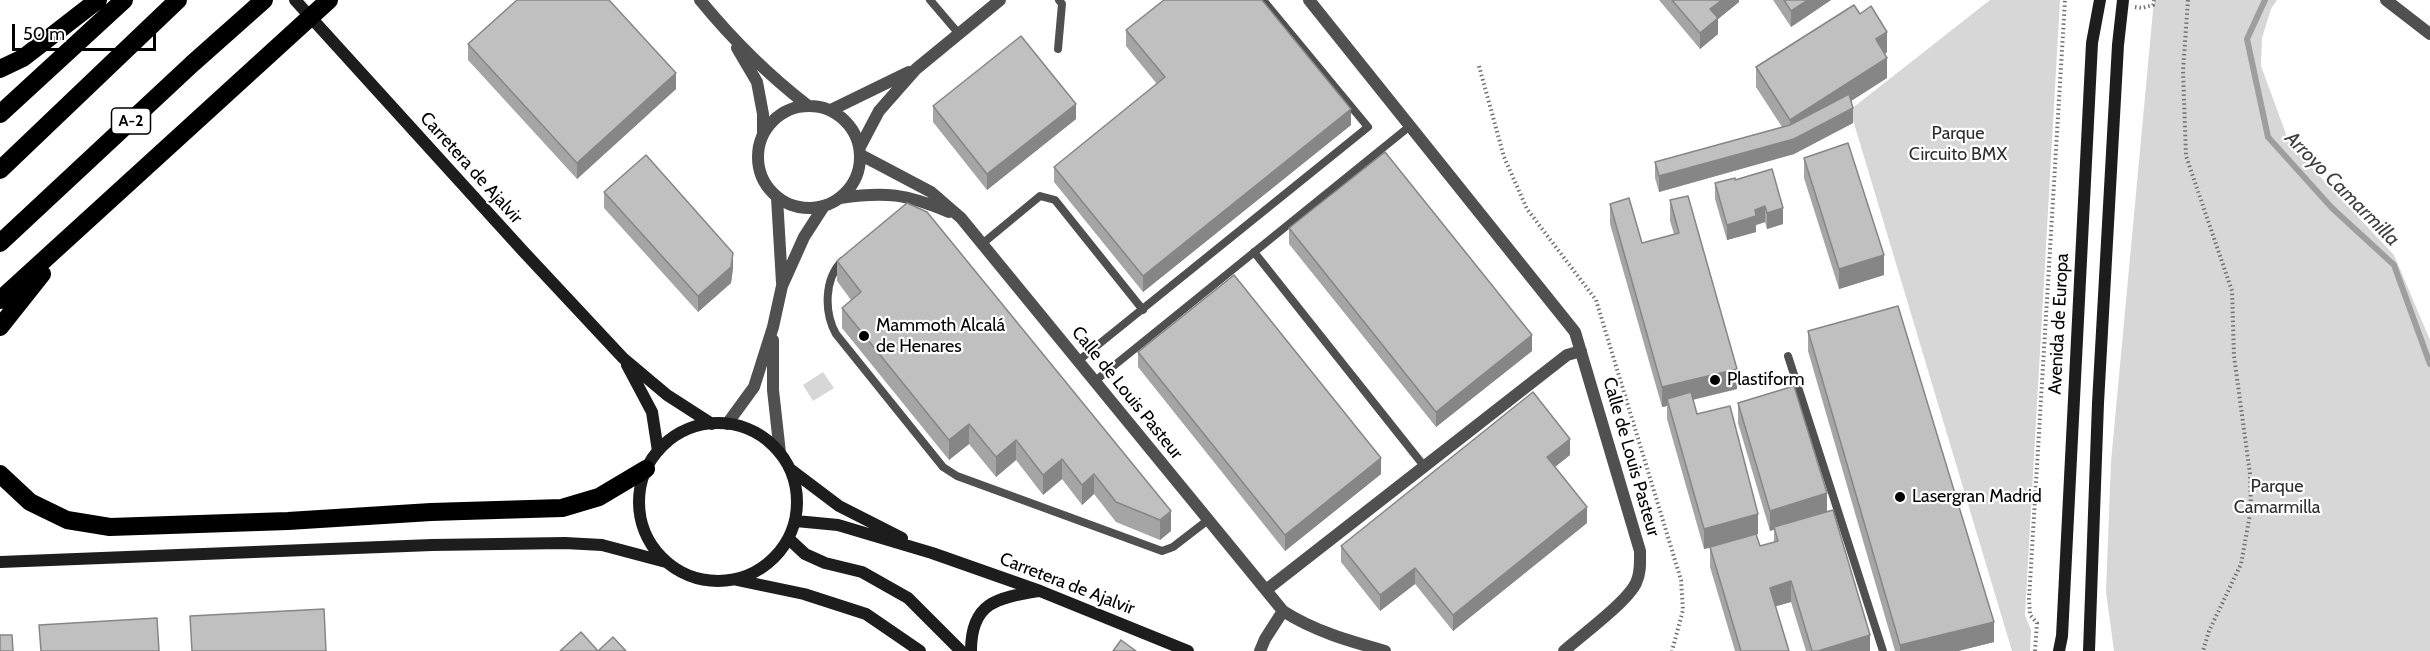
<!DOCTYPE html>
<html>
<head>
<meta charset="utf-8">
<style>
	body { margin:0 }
	#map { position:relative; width:2430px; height:651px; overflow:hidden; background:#fff; font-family:Cabin,sans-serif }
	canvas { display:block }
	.scale { position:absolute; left:12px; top:24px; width:144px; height:27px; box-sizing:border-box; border:3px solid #000; border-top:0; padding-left:8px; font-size:18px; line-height:21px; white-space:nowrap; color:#000; -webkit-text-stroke:4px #fff; paint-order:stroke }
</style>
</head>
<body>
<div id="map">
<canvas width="2430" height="651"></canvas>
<div class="scale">50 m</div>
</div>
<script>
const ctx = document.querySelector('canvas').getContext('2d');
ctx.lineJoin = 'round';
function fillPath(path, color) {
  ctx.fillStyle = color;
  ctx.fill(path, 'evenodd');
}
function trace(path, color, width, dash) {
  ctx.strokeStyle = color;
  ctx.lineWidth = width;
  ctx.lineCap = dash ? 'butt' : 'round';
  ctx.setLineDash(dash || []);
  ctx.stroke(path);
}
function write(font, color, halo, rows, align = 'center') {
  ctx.font = font + ' Cabin,sans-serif';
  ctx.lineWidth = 4.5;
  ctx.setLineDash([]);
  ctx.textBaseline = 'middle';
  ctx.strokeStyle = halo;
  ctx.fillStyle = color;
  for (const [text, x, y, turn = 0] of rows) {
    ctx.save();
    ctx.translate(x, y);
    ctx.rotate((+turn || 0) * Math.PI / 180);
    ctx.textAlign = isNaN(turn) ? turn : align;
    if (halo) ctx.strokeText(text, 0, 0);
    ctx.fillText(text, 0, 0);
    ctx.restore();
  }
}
fillPath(new Path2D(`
	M1990,0H2060L2025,615L2031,630L2030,651H2012L1850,110Z
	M2154,0H2277L2271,9L2262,38L2261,66L2290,145L2394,255L2430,340V651H2114L2106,592L2111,462Z
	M823,372L834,388L813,401L803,385Z`), '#d7d7d7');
trace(new Path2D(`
	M2265,0L2247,39L2268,137L2332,208L2394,265L2430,364`), '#9e9e9e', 6);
trace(new Path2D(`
	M2188,0L2183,71L2186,156L2232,291L2234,356L2250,474L2251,509L2241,564L2209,631L2203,651
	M2135,7L2142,8L2153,5L2154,0
	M1479,66L1504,157L1527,209L1596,300L1681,580L1683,610L1672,651
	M2035,651L2037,623L2030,615L2029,599L2065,0`), '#727272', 4, [1.5, 3]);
trace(new Path2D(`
	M930,0L959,34
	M1058,49L1062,4L1059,0
	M982,244L1040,196L1055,200L1143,310
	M1254,252L1424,466
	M842,261C824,279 824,313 836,334L943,467L957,476L1162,551L1173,547L1208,520
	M1788,356L1883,651
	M1078,361L1368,127L1263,0
	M1095,381L1410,126`), '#505050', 8);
trace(new Path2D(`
	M700,0C732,39 767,74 807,105
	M1309,0L1575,332L1640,551C1640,562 1641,573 1636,583C1627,602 1582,635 1564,651
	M2386,0L2430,34
	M737,48L757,82L763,114V133
	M758 157a51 51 0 1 1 102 0a51 51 0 1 1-102 0Z
	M831,110L909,72
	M860,147L879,111L916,69L1000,0
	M861,155L931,192L961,218L1283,611C1314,631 1349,641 1385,651
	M777,198L782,283
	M840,198C886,191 906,194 949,212
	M773,340V390L780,453
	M727,424L754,387L773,327L782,286L804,237L824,206
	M1266,590L1567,355L1581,351
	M1260,651L1265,639L1283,611`), '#505050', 12);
trace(new Path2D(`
	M295,0L523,251L623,358L667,395L712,424
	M627,365L652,412L658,451
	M639 502a79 79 0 1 1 158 0a79 79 0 1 1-158 0Z
	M790,469L839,506L902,538
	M796,521L838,525L932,553L1040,591L1188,651
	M789,539L805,554L825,563L862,572L908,598L961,651
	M0,562L432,545L565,543L602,545L666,562
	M737,580L804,594L866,614L920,651
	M971,651C971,602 997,598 1039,591
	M2059,651L2062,636L2092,43L2100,0
	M2089,651L2098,403L2118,45L2123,0`), '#1d1d1d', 12);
trace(new Path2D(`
	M0,69L23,58L98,0
	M0,114L124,0
	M0,170L178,0
	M0,243L192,64L264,0
	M0,300L329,0
	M0,327L42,274
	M0,474L30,502L67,520L110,527L288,521L431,512L562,508L599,497L646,469`), '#000', 18);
fillPath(new Path2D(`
	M1659,0H1739V2L1718,19V34L1700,49Z
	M1773,0H1831L1791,27Z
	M1860,14L1887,52L1885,54L1887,78L1851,101L1853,123L1794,154L1659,192L1655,178V162L1782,127L1756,87V67Z
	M1126,30L1351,125L1143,292L1054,182V167L1157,84L1126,46Z
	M468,44L676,89L577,179L468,60Z
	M933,106L1076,119L987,190L933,122Z
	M1804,158L1884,275L1839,289L1804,178Z
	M1735,180L1783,224L1767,229L1765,222L1756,225V232L1727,240L1715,199V183Z
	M604,192L733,268L731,283L698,312L604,208Z
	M1670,200L1737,389L1693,400L1697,414L1758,534L1756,535L1760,546L1774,542V529L1770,531L1738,423V403L1827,511L1870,651H1806L1791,602L1775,606L1789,651H1735L1710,567V548L1704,549L1667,419V406L1662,407L1610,224V204L1642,243L1674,234L1670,221Z
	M907,203L1171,531L1160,540L1116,522L1094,494L1082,505L1062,479L1043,495L1016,460L996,477L969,444L949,460L842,328V308L851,300L837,281V261Z
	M1289,228L1532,351L1436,427L1289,244Z
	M1808,331L1994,642L1958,651H1895L1808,351Z
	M1138,352L1381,474L1285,551L1138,367Z
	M1570,455L1555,467L1587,523L1453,631L1415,584L1380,611L1341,562V546Z`), '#a5a5a5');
fillPath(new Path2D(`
	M1722,0H1739V2L1718,19V34L1700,49V33L1710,9Z
	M1808,0H1831L1791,27V11Z
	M1887,32V52L1876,59V39Z
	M1887,58V78L1790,140L1853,108V123L1794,154L1659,192V176L1790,140V120Z
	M676,73V89L577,179V163Z
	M1076,104V119L987,190V174Z
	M1351,109V125L1143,292V276Z
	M1765,206V222L1756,225V232L1727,240V225L1755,210Z
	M1783,208V224L1767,229V213Z
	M733,253V268L731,283L698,312V296Z
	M1884,255V275L1839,289V269Z
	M1532,335V351L1436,427V412Z
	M1737,369V389L1669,405L1667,399V406L1662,407V387Z
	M969,424V444L949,460V440Z
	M1570,439V455L1547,473V457Z
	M1016,440V460L996,477V457Z
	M1381,458V474L1285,551V535Z
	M1062,459V479L1043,495V475Z
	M1094,474V494L1082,505V485Z
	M1827,493V513L1770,531V511Z
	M1587,507V523L1453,631V615Z
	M1171,511V531L1160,540V520Z
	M1758,514V534L1704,549V529Z
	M1415,568V584L1380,611V595Z
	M1791,581V602L1770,608V588Z
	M1994,622V642L1958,651H1900V645Z
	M1870,635V651H1818Z`), '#868686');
const building = new Path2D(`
	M517,0H609L676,73L577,163L468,44Z
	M1164,0H1262L1351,109L1143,276L1054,167L1165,77L1126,30Z
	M1672,0H1722L1710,9L1718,18L1700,33Z
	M1784,0H1808L1791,11Z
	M1854,5L1860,14L1871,6L1887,32L1876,39L1887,58L1790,120L1756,67Z
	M1021,36L1076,104L987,174L933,106Z
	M1849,94L1853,108L1794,139L1659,176L1655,162L1790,125Z
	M1848,143L1884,255L1839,269L1804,158Z
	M1385,152L1532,335L1436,412L1289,228Z
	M646,155L733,253L731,267L698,296L604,192Z
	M1772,169L1783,208L1767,213L1765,206L1755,210L1756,216L1727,225L1715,183L1735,178V180Z
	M1688,196L1737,369L1662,387L1610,204L1629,198L1642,243L1679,233L1670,200Z
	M907,203L927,212L1171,511L1160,520L1116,502L1094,474L1082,485L1062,459L1043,475L1016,440L996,457L969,424L949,440L842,308L861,292L837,261Z
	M1234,275L1381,458L1285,535L1138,352Z
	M1898,306L1994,622L1900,645L1808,331Z
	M1794,386L1827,493L1770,511L1738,403Z
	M1533,392L1570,439L1547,457L1587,507L1453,615L1415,568L1380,595L1341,546Z
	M1691,392L1697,414L1730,406L1758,514L1704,529L1667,399Z
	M1833,510L1870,635L1818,651H1812L1791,581L1770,588L1789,651H1741L1710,547L1756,534L1760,546L1778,541L1774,527Z
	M324,609L326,651H192L190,616Z
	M157,618L159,651H41L39,625Z
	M581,632L598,651L613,637L626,651H560Z
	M0,635H12L13,651H0Z
	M1121,640L1136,651H1113Z`);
fillPath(building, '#c0c0c0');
trace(building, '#868686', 1.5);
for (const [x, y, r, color] of [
	[864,336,6,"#000"],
	[1715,380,6,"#000"],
	[1900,497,6,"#000"]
]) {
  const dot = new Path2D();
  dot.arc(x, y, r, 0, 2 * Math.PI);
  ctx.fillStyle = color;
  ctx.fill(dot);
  trace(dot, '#fff', 2);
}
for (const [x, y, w] of [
	[131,121,39]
]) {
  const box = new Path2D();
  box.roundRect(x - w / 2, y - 13, w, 26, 4.5);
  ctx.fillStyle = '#fff';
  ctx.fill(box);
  trace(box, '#000', 1.5);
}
write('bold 16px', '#000', null, [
	["A-2",131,121]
]);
write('18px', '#2e2e2e', '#fff', [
	["Parque",1958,134],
	["Circuito BMX",1958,155],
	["Parque",2277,487],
	["Camarmilla",2277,508]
]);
write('18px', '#000', '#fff', [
	["Carretera de Ajalvir",471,168,48],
	["Avenida de Europa",2059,324,-87],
	["Calle de Louis Pasteur",1127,393,51],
	["Calle de Louis Pasteur",1631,457,74],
	["Carretera de Ajalvir",1067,584,21]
]);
write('18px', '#000', '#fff', [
	["Mammoth Alcalá",876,326],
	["de Henares",876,347],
	["Plastiform",1727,380],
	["Lasergran Madrid",1912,497]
], 'left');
write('italic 20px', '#3f3f3f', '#fff', [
	["Arroyo Camarmilla",2342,189,45]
]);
</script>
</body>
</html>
